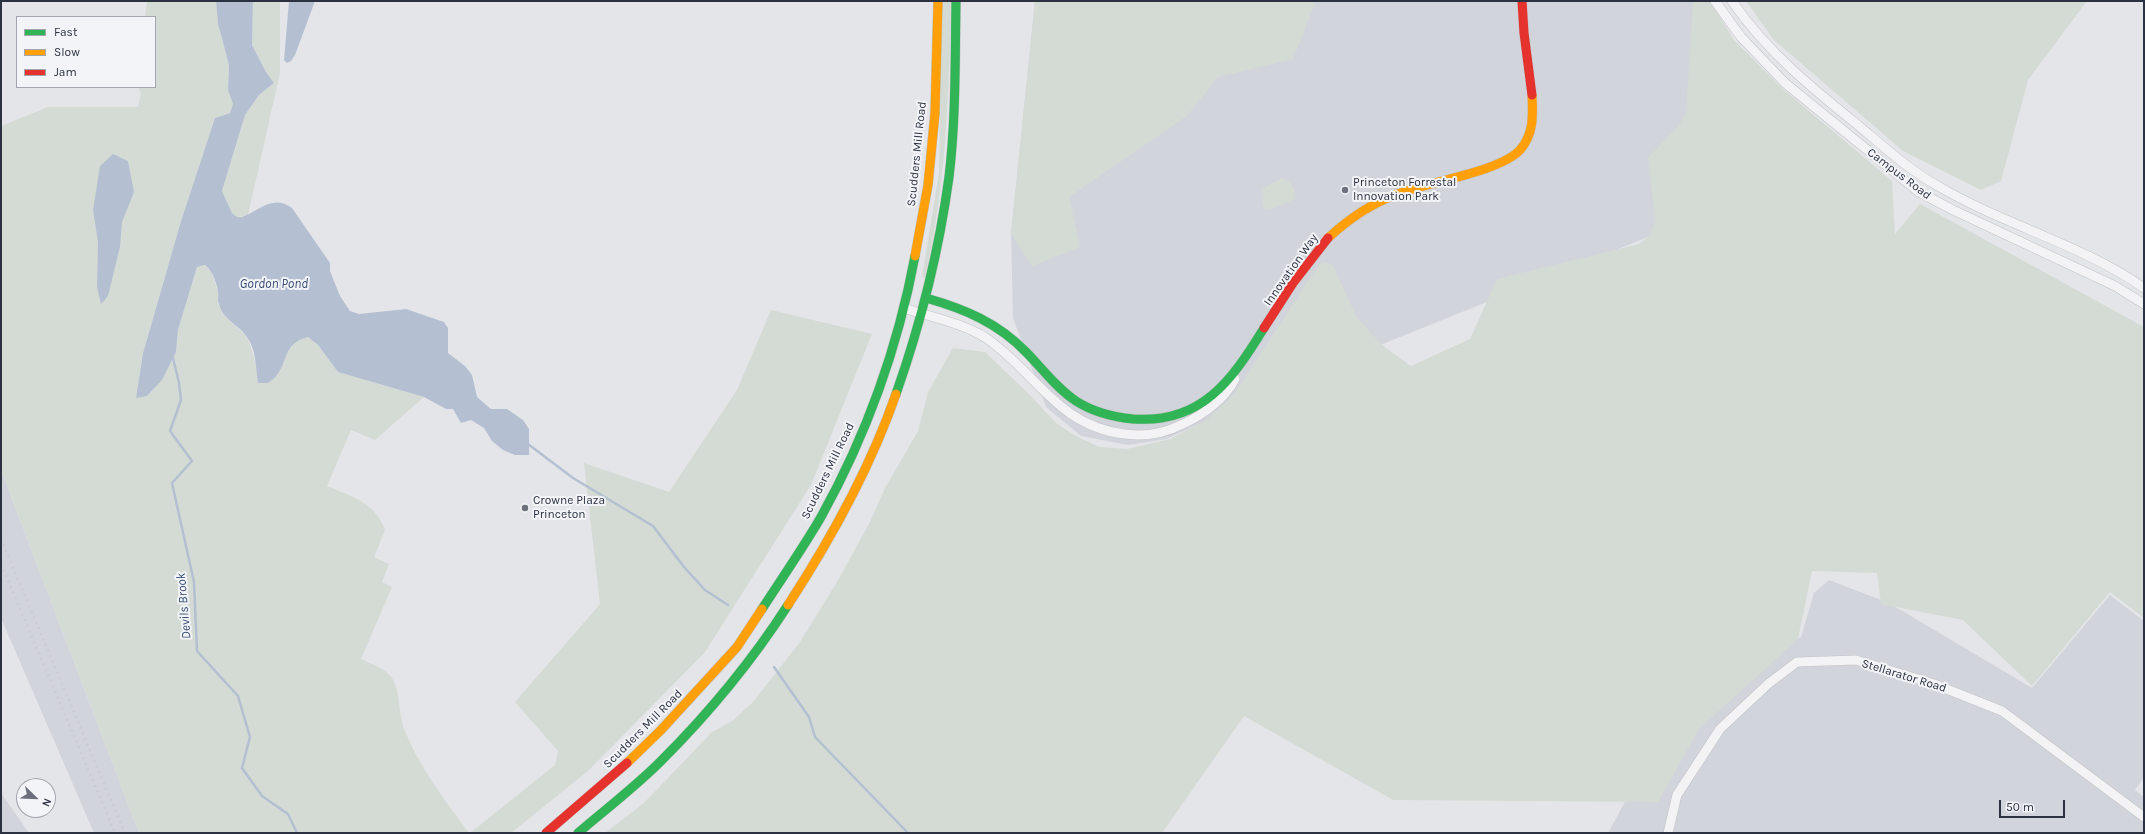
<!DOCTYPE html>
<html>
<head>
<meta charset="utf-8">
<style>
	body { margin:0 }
	#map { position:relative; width:2145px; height:834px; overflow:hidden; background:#e4e5e8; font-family:Karla,sans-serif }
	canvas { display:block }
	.frame { position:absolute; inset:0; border:2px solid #2b3141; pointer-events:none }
	.legend { position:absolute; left:16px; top:16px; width:140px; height:72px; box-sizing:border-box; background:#f2f4f7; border:1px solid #a2a6ae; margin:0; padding:5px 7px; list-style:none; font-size:12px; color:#2b3141 }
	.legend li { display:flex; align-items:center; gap:8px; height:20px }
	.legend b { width:20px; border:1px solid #a2a6ae }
	.north { position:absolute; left:16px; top:778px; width:40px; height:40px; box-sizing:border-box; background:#f2f4f7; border:1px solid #a2a6ae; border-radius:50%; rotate:113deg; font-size:11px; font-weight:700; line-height:16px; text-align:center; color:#2b3141 }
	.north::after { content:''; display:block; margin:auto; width:14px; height:18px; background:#6c707b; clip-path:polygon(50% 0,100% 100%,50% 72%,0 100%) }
	.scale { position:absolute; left:1999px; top:800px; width:66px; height:18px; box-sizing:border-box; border:2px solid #2b3141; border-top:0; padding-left:5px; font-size:12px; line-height:14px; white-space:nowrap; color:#2b3141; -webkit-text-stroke:3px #f2f4f7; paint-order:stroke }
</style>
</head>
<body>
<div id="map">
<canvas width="2145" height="834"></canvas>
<div class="frame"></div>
<ul class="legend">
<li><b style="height:5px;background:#30b455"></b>Fast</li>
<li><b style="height:5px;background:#ff9f0a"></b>Slow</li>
<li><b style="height:5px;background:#e5322d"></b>Jam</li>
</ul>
<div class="north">N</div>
<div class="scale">50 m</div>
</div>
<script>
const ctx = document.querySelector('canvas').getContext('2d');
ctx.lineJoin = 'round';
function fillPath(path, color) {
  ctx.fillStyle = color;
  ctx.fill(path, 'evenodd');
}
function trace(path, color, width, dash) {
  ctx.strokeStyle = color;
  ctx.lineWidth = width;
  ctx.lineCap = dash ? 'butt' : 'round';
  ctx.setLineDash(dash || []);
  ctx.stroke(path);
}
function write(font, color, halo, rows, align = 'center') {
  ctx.font = font + ' Karla,sans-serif';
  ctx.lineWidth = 4;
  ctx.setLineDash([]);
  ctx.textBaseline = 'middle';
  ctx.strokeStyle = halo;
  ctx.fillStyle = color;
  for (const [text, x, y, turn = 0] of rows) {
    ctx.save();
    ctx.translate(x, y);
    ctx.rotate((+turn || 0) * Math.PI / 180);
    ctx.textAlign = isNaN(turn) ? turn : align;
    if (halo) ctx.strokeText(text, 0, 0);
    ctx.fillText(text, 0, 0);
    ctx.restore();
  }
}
fillPath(new Path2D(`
	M1035,1H1699L1715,31L1668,229L1343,360L1166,439L1128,445L1081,436L1046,407L1013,318L1011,234Z
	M1,470L139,833H94L1,618Z
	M1829,580L1889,603L2032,688L2110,595L2144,621V777L2135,790L2144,797V833H1608L1627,798L1782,646L1801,637L1814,593Z
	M1,793L29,833H1Z`), '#d2d4db');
fillPath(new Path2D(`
	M147,1H216L218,24L229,65L228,90L234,104L230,113L215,118L181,221L150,329L143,353L136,397L147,396L162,380L176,352L178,330L197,267L205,265L211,271L215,282L218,293V304L222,311L228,319L248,338L255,361L268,383C271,381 275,378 277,375C289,359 283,345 308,337L318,345L338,372L424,397L375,440L351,430L327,486C351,496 376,503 385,530L374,557L389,564L382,582L392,587L361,659C371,664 385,668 392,678C401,693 398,713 404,729C420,768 444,799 469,833H139L1,470V126L48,107H138L141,94L138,87H155V17H145Z
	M253,1H280V73L248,215L237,217L232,213L222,191L245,115L259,95L274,83L266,72L252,45Z
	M942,1H951C949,96 946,184 925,278L922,277L939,173Z
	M1035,1H1316L1293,59L1218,77L1187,116L1069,197L1080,247L1032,266L1011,234Z
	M1693,1H1710L1734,40L1783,89L1892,181L1895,234L1920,204L2144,327V618L2110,592L2032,686L1963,620L1881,604L1877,573L1812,571L1798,639L1699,729L1658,802L1393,800L1244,716L1162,833H605L644,803L712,732L732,721L752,703L800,642L837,582L870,522L885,488L918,431L928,392L953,348L985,352L1029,394L1056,423L1074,435L1099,447L1127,449L1170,439L1206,420L1235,393L1318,266L1325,262L1333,266L1356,316L1382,345L1411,366L1470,339L1497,279L1639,244L1651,234L1655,219L1648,158L1679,125L1686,113Z
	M1746,1H2087L2028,80L2001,181L1981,190L1903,151L1773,39Z
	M1282,178L1290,182L1295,192L1294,199L1271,210H1266L1262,205L1263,189Z
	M771,310L872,334L811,485L705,652L588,771L511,833H470L555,765L558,751L515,702L600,604L584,463L669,492L737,390Z`), '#d4dbd4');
fillPath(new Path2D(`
	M216,1H253L252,45L266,72L274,83L259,95L245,115L222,191L232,213L237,217H242C260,210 273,194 292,208L330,263V271L340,296L350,311L359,314L406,309L444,322L448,328V353L465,366L472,375L477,397L491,409H507L523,420L529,429V455H515L503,450L492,441L484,428L471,420L461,423L453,409H446L424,397L338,372L318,345L308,337C283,344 289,359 277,375C275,378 271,381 268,383H258C256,368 256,349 247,337C239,325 223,320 219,304C217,301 219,296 218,292C217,283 212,270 205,265L197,267L178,330L176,352L162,380L147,396L136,398L143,353L150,329L181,221L215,118L230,113L233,104L228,90L229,65L218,24Z
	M289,1H315L295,55L291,61L287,63L284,60Z
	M113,154L128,161L134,192L122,222L120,247L108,296L101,304L97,287L98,242L93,210L100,166Z`), '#b4c0d1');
trace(new Path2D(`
	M173,358L179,383L181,400L170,431L192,461L172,483L194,582L197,651L238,696L250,737L242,768L262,796L288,814L297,833
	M528,444L573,478L653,526L684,567L705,590L728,605
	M774,667L809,717L815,737L908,833`), '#b4c0d1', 2.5);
const street = new Path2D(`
	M1715,1L1741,37L1785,83L1919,192L1953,210L2115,286L2144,304
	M1732,1C1766,51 1812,88 1859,126C1884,147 1909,170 1938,186C2004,225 2081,244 2144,288
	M904,308C930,317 963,323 986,338C1036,372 1057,426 1125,434C1144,437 1165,433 1183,424C1203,415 1225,399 1235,379
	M1668,833L1677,795L1720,729L1768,684L1797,662L1856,660L1934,684L2002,711L2144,817`);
const fast = new Path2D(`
	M926,298C965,309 998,323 1026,352C1042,368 1056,388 1076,401C1093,412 1113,417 1133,419C1202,424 1232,380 1264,328
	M896,394C921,323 939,251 949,177C956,119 955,59 956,1
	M762,609C782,578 803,548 821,517C866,436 898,347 915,256
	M578,833C606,809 635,787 661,761C708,714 752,661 788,605`);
const slow = new Path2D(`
	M1328,238C1352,216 1375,201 1406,191C1435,181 1500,171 1520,150C1534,134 1533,115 1532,95
	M915,256L928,185L935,113L938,1
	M788,605C831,539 870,469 896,394
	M627,763L661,730L737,647L762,609`);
const jam = new Path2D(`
	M1522,1L1524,33L1532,95
	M1264,328L1293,283L1328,238
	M546,833L627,763`);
trace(street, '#c2c3c6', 10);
trace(fast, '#c2c3c6', 10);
trace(slow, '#c2c3c6', 10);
trace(jam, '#c2c3c6', 10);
trace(street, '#f3f3f5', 9);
trace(fast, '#30b455', 9);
trace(slow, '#ff9f0a', 9);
trace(jam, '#e5322d', 9);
trace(new Path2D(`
	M1,539L125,833
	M1,564L115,833`), '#cccdd0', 2.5, [2, 4]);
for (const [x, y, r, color] of [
	[1345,190,4,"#6c707b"],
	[525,508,4,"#6c707b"]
]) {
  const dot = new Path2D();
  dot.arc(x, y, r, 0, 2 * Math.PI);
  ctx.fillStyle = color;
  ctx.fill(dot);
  trace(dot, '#f2f4f7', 1.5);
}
write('12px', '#2b3141', '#f2f4f7', [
	["Scudders Mill Road",917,154,-84],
	["Campus Road",1899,174,37],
	["Innovation Way",1291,270,-55],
	["Scudders Mill Road",828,471,-64],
	["Stellarator Road",1904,676,17],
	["Scudders Mill Road",643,729,-45]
]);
write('12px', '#2b3141', '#f2f4f7', [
	["Princeton Forrestal",1353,183],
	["Innovation Park",1353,197],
	["Crowne Plaza",533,501],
	["Princeton",533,515]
], 'left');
write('italic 13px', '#384d72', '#f2f4f7', [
	["Gordon Pond",274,284],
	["Devils Brook",184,606,-95]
]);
</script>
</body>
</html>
